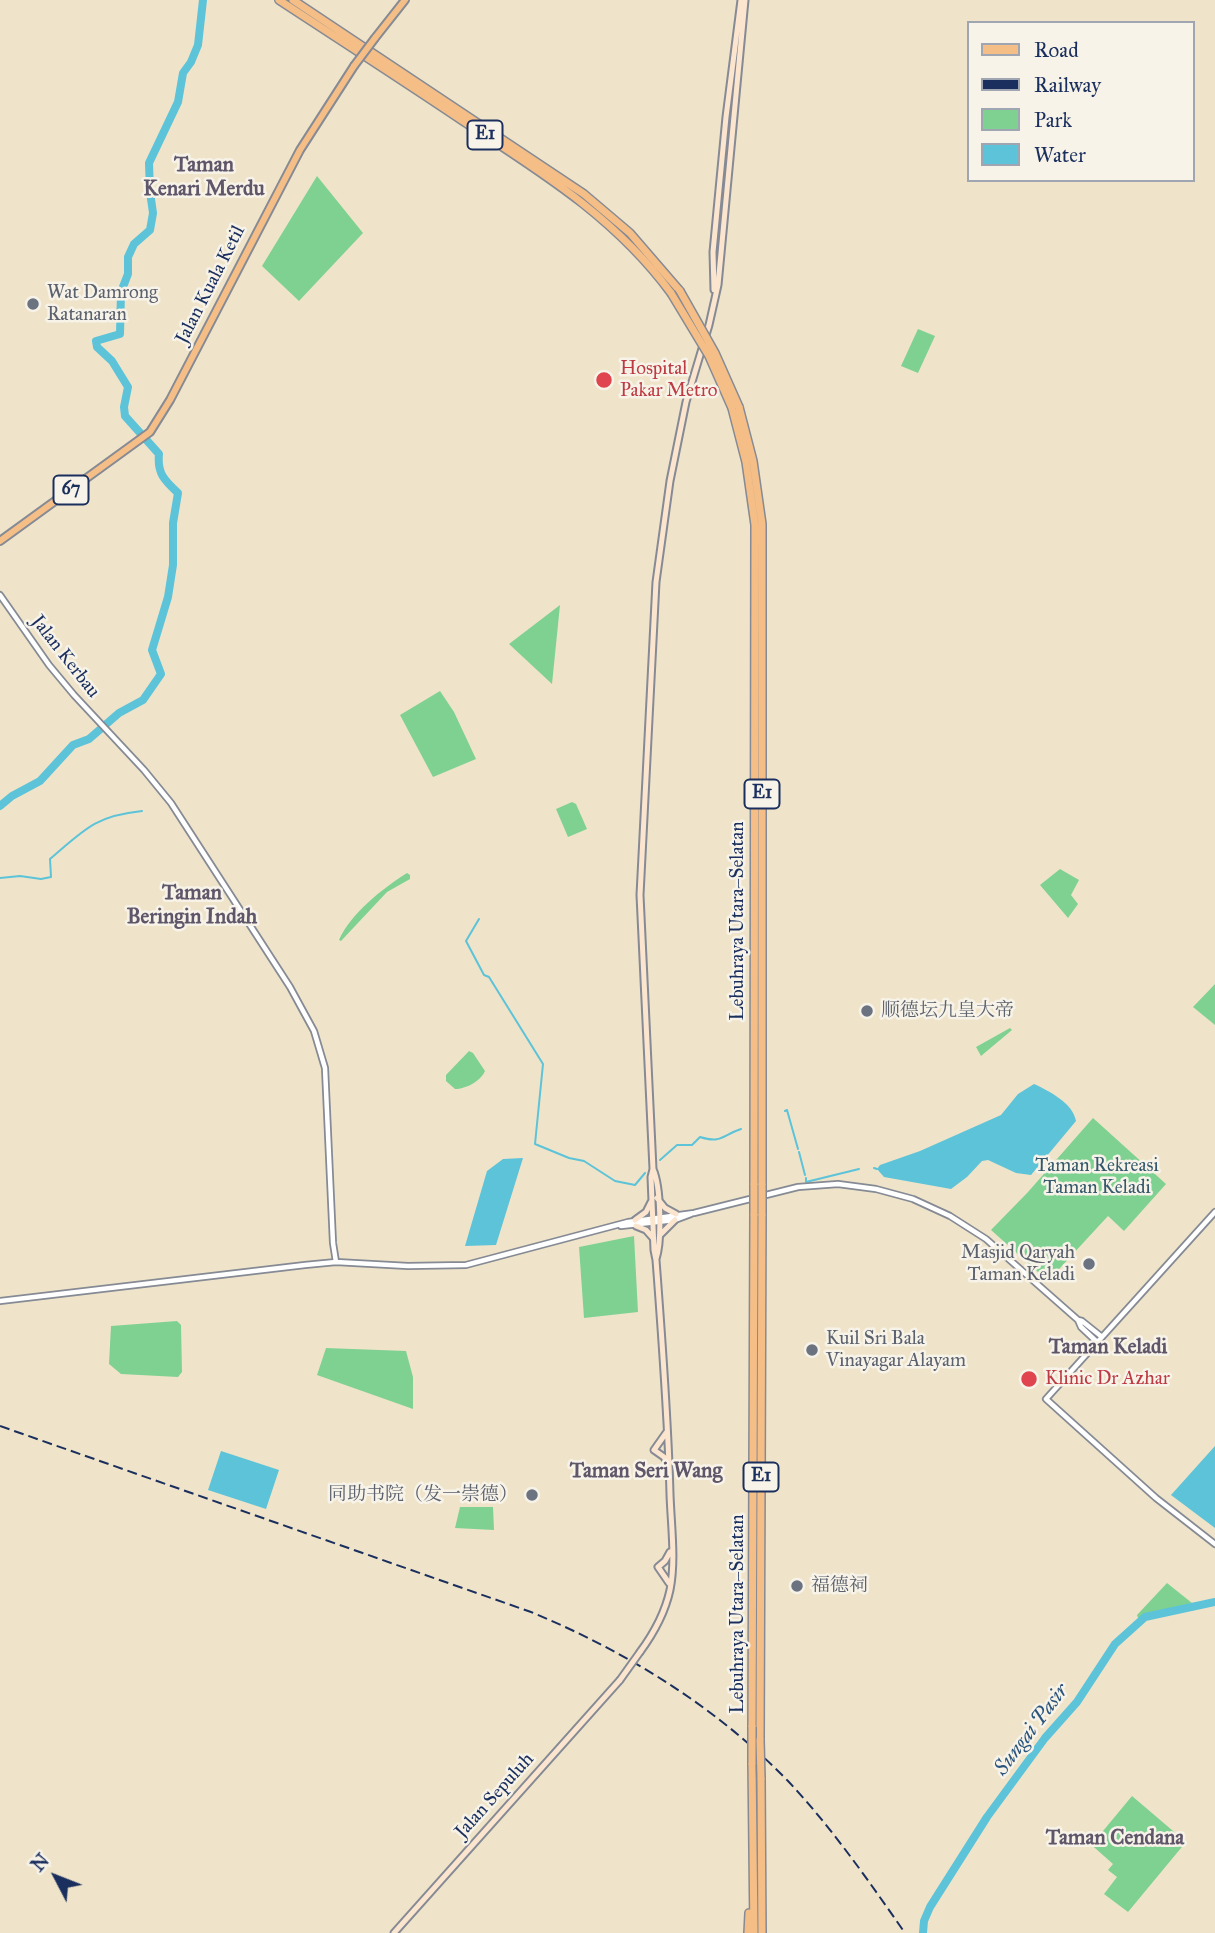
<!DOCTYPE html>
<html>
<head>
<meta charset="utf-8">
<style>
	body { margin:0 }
	#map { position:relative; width:1215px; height:1933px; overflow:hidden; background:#efe4c9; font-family:"IM FELL Great Primer",serif }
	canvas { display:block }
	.legend { position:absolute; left:967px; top:21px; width:228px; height:161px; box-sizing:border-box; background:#f7f3e8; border:2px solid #9fa5b1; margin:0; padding:9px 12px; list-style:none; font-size:21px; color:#1b2f5e }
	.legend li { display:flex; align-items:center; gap:14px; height:35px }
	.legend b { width:35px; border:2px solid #9fa5b1 }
	.north { position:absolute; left:21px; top:1842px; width:70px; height:70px; -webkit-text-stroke:5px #f7f3e8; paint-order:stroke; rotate:312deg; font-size:19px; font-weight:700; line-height:28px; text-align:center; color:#1b2f5e }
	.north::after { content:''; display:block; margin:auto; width:24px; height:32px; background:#1b2f5e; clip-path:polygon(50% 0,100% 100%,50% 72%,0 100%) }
</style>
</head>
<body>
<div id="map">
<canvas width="1215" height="1933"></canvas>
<ul class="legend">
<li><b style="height:9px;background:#f6be87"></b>Road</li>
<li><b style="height:9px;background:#1b2f5e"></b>Railway</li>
<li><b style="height:19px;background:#7fd192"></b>Park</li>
<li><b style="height:19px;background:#5cc3d9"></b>Water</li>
</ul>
<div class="north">N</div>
</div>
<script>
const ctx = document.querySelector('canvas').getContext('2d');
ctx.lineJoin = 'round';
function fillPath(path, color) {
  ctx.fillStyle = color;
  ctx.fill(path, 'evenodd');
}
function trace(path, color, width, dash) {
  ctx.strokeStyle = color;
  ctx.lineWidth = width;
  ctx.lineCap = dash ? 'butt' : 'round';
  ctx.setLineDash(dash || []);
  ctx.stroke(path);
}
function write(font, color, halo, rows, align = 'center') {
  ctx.font = font + ' "IM FELL Great Primer","Noto Serif SC",serif';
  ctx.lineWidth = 5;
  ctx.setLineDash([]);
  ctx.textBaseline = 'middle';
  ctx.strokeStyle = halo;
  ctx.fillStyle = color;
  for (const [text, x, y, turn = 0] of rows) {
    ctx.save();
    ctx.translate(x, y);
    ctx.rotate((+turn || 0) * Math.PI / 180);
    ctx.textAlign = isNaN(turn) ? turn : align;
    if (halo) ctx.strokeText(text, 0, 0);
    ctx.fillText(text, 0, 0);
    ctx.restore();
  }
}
fillPath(new Path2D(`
	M317,176L363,233L299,301L262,266Z
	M918,329L935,336L918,373L901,366Z
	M560,605L552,684L509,644Z
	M440,691L454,712L476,759L433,777L400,715Z
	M572,802L576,804L587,829L568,837L556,809Z
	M1060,869L1079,880L1071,895L1078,904L1068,918L1040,885Z
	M407,873L410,875V879L387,892L341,941L339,940C351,913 382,889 407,873Z
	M1215,984V1025L1193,1007Z
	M1010,1028L1012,1030L981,1056L976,1047Z
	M469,1051L473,1053L485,1071C481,1081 466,1089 455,1089L446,1081V1075Z
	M1093,1118L1166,1184L1124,1231L1108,1216L1048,1281L991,1230L1028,1192Z
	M634,1236L638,1312L584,1318L579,1247Z
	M177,1321L181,1325L182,1372L178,1377L121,1374L109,1364L111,1326Z
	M326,1348L406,1351L413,1377V1409L317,1375Z
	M460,1507H493L494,1530L455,1528Z
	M1167,1583L1192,1603L1145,1616L1139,1621L1137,1615Z
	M1132,1796L1186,1842L1128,1912L1104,1894L1117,1877L1108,1870L1113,1864L1087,1841L1098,1837Z`), '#7fd192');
fillPath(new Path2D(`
	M1034,1084C1049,1091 1073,1103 1076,1121L1031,1175L1016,1173L988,1160L982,1161L967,1177L951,1189L884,1177L877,1169L880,1165L920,1151L1001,1115L1018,1094Z
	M523,1158L496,1245L465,1246L487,1171L503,1159Z
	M1215,1446V1528L1171,1495Z
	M221,1451L279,1470L266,1509L208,1490Z`), '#5cc3d9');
trace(new Path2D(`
	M0,878L20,876L41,879L51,877L50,859C85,829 95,816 142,811
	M479,919L466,941L484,975L489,977L543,1064L535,1144L569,1158L584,1161L615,1181L635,1185L645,1173
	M785,1111L787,1110L798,1149
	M799,1152L805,1175
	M660,1160L677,1145H692L700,1137C722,1144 722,1135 741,1129
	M874,1168L877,1169
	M806,1178V1182L859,1169`), '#5cc3d9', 2);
trace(new Path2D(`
	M0,806L12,796L40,781L73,745L89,739L119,713L143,700L161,674L152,650L168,597L173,565V523L178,493C164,480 157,473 159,454L125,416L124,407L128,387L112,361L97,347L96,341L120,334L121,292L128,274V257L134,244L150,230L153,213L150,192L149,163L178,102L183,73L191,62L198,45L203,0
	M923,1933L924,1921L930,1907L987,1817L1045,1738L1077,1702L1115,1644L1145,1617L1215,1602`), '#5cc3d9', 8);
const tertiary = new Path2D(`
	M0,595L49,665L74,695L144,770L171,803L290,987L314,1031L325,1068L333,1243L336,1262
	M1215,1212L1046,1399L1156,1498L1215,1544
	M621,1226L675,1220L691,1214
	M0,1301L305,1265L336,1262L408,1266L466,1265L628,1222L694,1213L798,1187L838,1184L876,1189L913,1199L950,1216L986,1239L1078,1320L1082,1321L1102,1337
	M1078,1320L1081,1327L1097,1342`);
const secondary = new Path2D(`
	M714,290L713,252L726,117L741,0
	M653,1169C661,1187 662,1241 656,1259
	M657,1198L665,1208L676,1214
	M635,1220L646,1212L651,1202
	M636,1226L646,1230L653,1238
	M660,1235L675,1220
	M666,1433L654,1450L664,1457L668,1465
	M669,1583L658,1567L665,1561L670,1552
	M640,1652C654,1633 665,1613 670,1590C676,1560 671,1525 670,1494C668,1416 662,1338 656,1260L654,1250L651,1177L653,1169L640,895L656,582L670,481L686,402L709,325L718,285L745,0
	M394,1933L620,1680`);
const primary = new Path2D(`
	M375,38L405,0
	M0,541L150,432L170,400L300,150L354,66`);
const motorway = new Path2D(`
	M279,0C340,40 402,80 463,121C541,172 615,217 671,293
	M293,0L584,194L630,233L680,291
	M739,407L753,461L762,524V1185
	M732,408L746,462L755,525L754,1185
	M752,1727L754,1214
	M760,1740L762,1214
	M752,1763L754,1933
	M761,1778L762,1933
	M748,1933L749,1913`);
trace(tertiary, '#858a94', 8);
trace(secondary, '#858a94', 9);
trace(primary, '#858a94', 10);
trace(motorway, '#858a94', 10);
trace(tertiary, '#fff', 4.5);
trace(secondary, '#fbe5cf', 5);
trace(primary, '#f6be87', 6);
trace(motorway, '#f6be87', 7);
trace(new Path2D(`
	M0,1426L531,1612C627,1652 715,1706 788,1781C832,1828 868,1880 905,1933`), '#1b2f5e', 2, [10, 5]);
const secondaryBridge = new Path2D(`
	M620,1680L640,1652`);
const primaryBridge = new Path2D(`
	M354,66L375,38`);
const motorwayBridge = new Path2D(`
	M680,291L715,353L739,407
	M671,293L709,356L732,408
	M754,1214V1185
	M762,1214V1185
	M760,1740L761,1778
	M752,1763V1727`);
trace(secondaryBridge, '#858a94', 9, []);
trace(primaryBridge, '#858a94', 10, []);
trace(motorwayBridge, '#858a94', 10, []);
trace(secondaryBridge, '#fbe5cf', 5);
trace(primaryBridge, '#f6be87', 6);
trace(motorwayBridge, '#f6be87', 7);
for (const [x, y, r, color] of [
	[33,304,7,"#6b7280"],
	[604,380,9,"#e0444e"],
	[867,1011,7,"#6b7280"],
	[1089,1264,7,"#6b7280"],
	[812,1350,7,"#6b7280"],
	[1029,1379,9,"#e0444e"],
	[532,1495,7,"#6b7280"],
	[797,1586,7,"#6b7280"]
]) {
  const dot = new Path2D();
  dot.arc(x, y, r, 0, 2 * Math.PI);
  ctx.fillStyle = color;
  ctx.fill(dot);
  trace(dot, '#f7f3e8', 2.5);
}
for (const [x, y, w] of [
	[485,135,35],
	[71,490,35],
	[762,794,35],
	[761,1477,35]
]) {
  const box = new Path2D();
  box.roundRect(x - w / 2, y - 14.5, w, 29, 5);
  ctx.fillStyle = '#f7f3e8';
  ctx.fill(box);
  trace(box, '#1b2f5e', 2);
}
write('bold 18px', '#1b2f5e', null, [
	["E1",485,135],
	["67",71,490],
	["E1",762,794],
	["E1",761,1477]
]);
write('19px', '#1b2f5e', '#f7f3e8', [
	["Jalan Kuala Ketil",211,285,-63],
	["Jalan Kerbau",65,657,52],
	["Lebuhraya Utara–Selatan",738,921,-90],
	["Lebuhraya Utara–Selatan",738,1614,-90],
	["Jalan Sepuluh",495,1796,-48]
]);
write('19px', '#5b616d', '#f7f3e8', [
	["Wat Damrong",47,293],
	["Ratanaran",47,315],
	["顺德坛九皇大帝",881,1011],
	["Masjid Qaryah",1075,1253,"right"],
	["Taman Keladi",1075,1275,"right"],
	["Kuil Sri Bala",826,1339],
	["Vinayagar Alayam",826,1361],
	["同助书院（发一崇德）",518,1495,"right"],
	["福德祠",811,1586]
], 'left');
write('19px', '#be3a42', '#f7f3e8', [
	["Hospital",620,369],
	["Pakar Metro",620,391],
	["Klinic Dr Azhar",1045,1379]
], 'left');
write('19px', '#34586b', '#f7f3e8', [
	["Taman Rekreasi",1097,1166],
	["Taman Keladi",1097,1188]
]);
write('bold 21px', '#5f566a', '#f7f3e8', [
	["Taman",204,166],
	["Kenari Merdu",204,190],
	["Taman",192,894],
	["Beringin Indah",192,918],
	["Taman Keladi",1108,1348],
	["Taman Seri Wang",646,1472],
	["Taman Cendana",1115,1839]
]);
write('italic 21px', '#2b547d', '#f7f3e8', [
	["Sungai Pasir",1032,1730,-53]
]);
</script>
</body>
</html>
